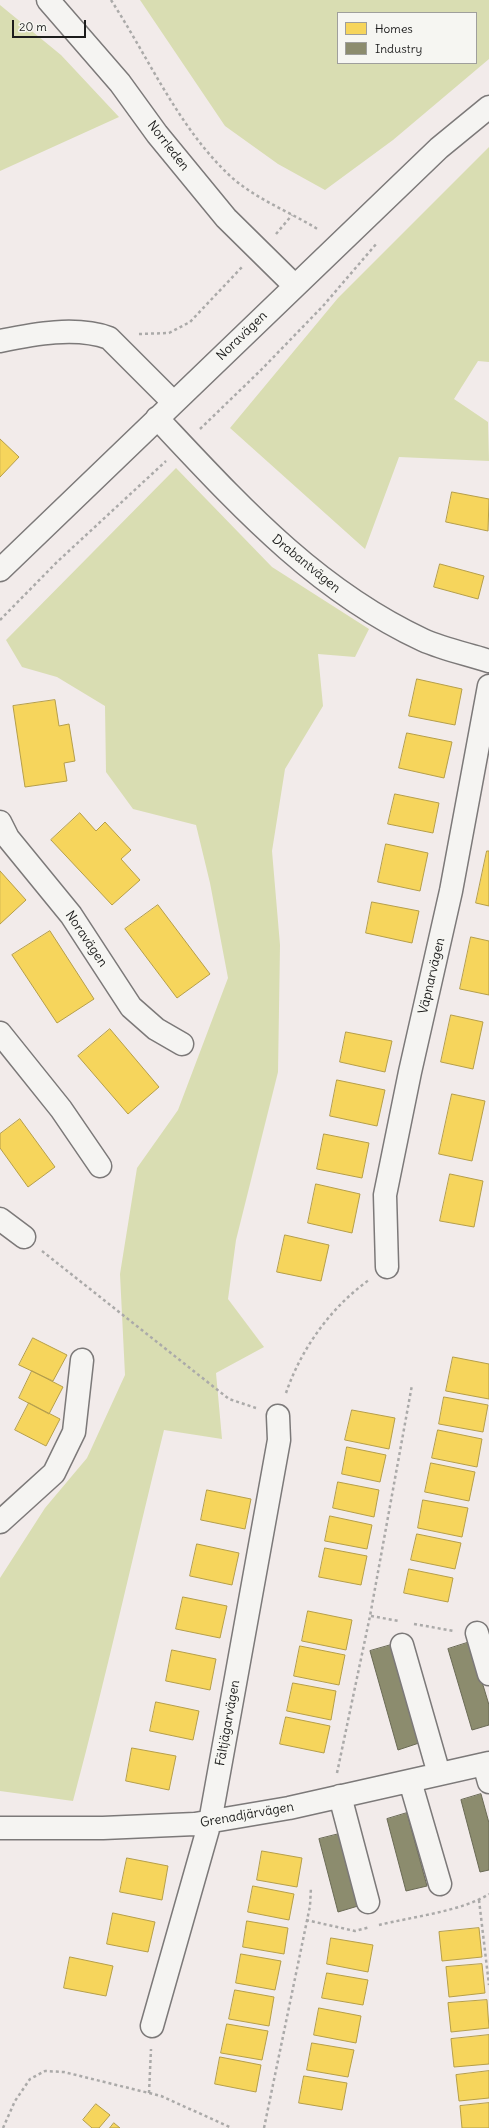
<!DOCTYPE html>
<html>
<head>
<meta charset="utf-8">
<style>
	body { margin:0 }
	#map { position:relative; width:489px; height:2128px; overflow:hidden; background:#f2ebea; font-family:Delius,sans-serif }
	canvas { display:block }
	.legend { position:absolute; left:337px; top:12px; width:140px; height:52px; box-sizing:border-box; background:#f6f6f2; border:1px solid #9f9f9c; margin:0; padding:5px 7px; list-style:none; font-size:12px; color:#1c1c1c }
	.legend li { display:flex; align-items:center; gap:8px; height:20px }
	.legend b { width:20px; border:1px solid #9f9f9c }
	.scale { position:absolute; left:12px; top:20px; width:74px; height:18px; box-sizing:border-box; border:2px solid #1c1c1c; border-top:0; padding-left:5px; font-size:12px; line-height:14px; white-space:nowrap; color:#1c1c1c; -webkit-text-stroke:3px #f6f6f2; paint-order:stroke }
</style>
</head>
<body>
<div id="map">
<canvas width="489" height="2128"></canvas>
<ul class="legend">
<li><b style="height:11px;background:#f6d55c"></b>Homes</li>
<li><b style="height:11px;background:#8c8c6e"></b>Industry</li>
</ul>
<div class="scale">20 m</div>
</div>
<script>
const ctx = document.querySelector('canvas').getContext('2d');
ctx.lineJoin = 'round';
function fillPath(path, color) {
  ctx.fillStyle = color;
  ctx.fill(path, 'evenodd');
}
function trace(path, color, width, dash) {
  ctx.strokeStyle = color;
  ctx.lineWidth = width;
  ctx.lineCap = dash ? 'butt' : 'round';
  ctx.setLineDash(dash || []);
  ctx.stroke(path);
}
function write(font, color, halo, rows, align = 'center') {
  ctx.font = font + ' Delius,sans-serif';
  ctx.lineWidth = 4;
  ctx.setLineDash([]);
  ctx.textBaseline = 'middle';
  ctx.strokeStyle = halo;
  ctx.fillStyle = color;
  for (const [text, x, y, turn = 0] of rows) {
    ctx.save();
    ctx.translate(x, y);
    ctx.rotate((+turn || 0) * Math.PI / 180);
    ctx.textAlign = isNaN(turn) ? turn : align;
    if (halo) ctx.strokeText(text, 0, 0);
    ctx.fillText(text, 0, 0);
    ctx.restore();
  }
}
fillPath(new Path2D(`
	M140,0H489V59L393,140L325,190L278,164L225,126ZM338,13H476V63H338Z
	M0,5L61,55L119,117L0,171Z
	M489,147V362L478,361L454,399L488,422L489,461L399,457L365,549L230,428L338,298Z
	M176,468L272,567L369,629L355,657L318,654L323,706L285,769L272,851L280,945L278,1072L236,1240L228,1299L264,1347L216,1373L222,1439L164,1430C133,1554 106,1678 73,1801L0,1791V1578L45,1508L87,1458L125,1375L120,1274L137,1168L178,1110L228,978L210,883L196,825L133,809L106,772L105,706L57,677L22,667L6,640Z`), '#d9ddb2');
const homes = new Path2D(`
	M0,439L19,457L0,477Z
	M452,492L489,499L488,531L446,522Z
	M440,564L484,576L478,599L434,587Z
	M417,679L462,689L455,725L409,716Z
	M55,700L59,726L69,724L75,761L64,763L67,781L25,787L13,706Z
	M407,733L452,742L444,778L399,768Z
	M395,794L439,803L433,833L388,824Z
	M80,813L96,831L105,822L131,850L121,859L140,880L112,905L51,840Z
	M386,844L428,853L420,891L378,882Z
	M487,851H489V906L476,903Z
	M0,871L26,900L0,924Z
	M372,902L419,911L412,943L366,933Z
	M158,905L210,974L177,998L125,929Z
	M50,931L94,999L57,1023L12,955Z
	M471,937L489,941V995L460,989Z
	M451,1015L483,1022L473,1069L441,1062Z
	M110,1029L159,1087L128,1114L78,1056Z
	M346,1032L392,1041L385,1072L340,1062Z
	M337,1080L385,1090L377,1126L330,1116Z
	M452,1094L485,1101L472,1161L439,1154Z
	M20,1119L55,1167L28,1187L0,1148V1134Z
	M324,1134L369,1143L362,1178L317,1169Z
	M450,1174L483,1181L474,1227L440,1221Z
	M316,1184L360,1194L352,1233L308,1223Z
	M285,1235L329,1245L321,1281L277,1272Z
	M33,1338L67,1355L53,1381L19,1365Z
	M453,1357L489,1364V1399L446,1391Z
	M32,1371L63,1387L49,1414L19,1398Z
	M444,1397L488,1405L483,1432L439,1424Z
	M29,1403L60,1419L46,1446L15,1430Z
	M352,1410L395,1418L389,1449L345,1440Z
	M438,1430L482,1439L477,1467L432,1458Z
	M347,1447L386,1455L380,1482L342,1474Z
	M431,1463L475,1472L469,1501L425,1492Z
	M338,1482L379,1490L374,1517L333,1508Z
	M207,1490L251,1499L245,1529L201,1520Z
	M423,1500L468,1508L462,1537L418,1528Z
	M330,1516L372,1525L367,1549L325,1541Z
	M417,1534L461,1543L455,1569L411,1560Z
	M197,1544L239,1553L232,1585L190,1576Z
	M325,1548L367,1556L361,1585L319,1577Z
	M409,1569L453,1578L448,1602L404,1593Z
	M183,1597L227,1606L220,1638L176,1629Z
	M308,1611L352,1620L346,1650L302,1641Z
	M300,1646L345,1655L339,1685L294,1676Z
	M172,1650L216,1659L210,1690L166,1681Z
	M293,1683L336,1691L331,1720L287,1711Z
	M156,1702L199,1711L193,1740L150,1731Z
	M286,1717L330,1726L324,1753L280,1744Z
	M132,1748L176,1756L169,1790L126,1781Z
	M262,1851L302,1858L297,1887L257,1880Z
	M127,1858L168,1866L162,1900L120,1892Z
	M253,1886L294,1894L289,1920L248,1912Z
	M113,1913L155,1922L148,1952L107,1944Z
	M247,1921L288,1928L284,1954L243,1947Z
	M479,1928L482,1957L442,1961L439,1932Z
	M331,1938L373,1945L368,1972L327,1964Z
	M241,1954L281,1961L275,1990L236,1983Z
	M70,1957L113,1966L106,1996L64,1988Z
	M482,1964L485,1993L449,1997L446,1967Z
	M327,1973L368,1980L363,2005L322,1998Z
	M235,1990L274,1997L269,2026L229,2019Z
	M487,2000L489,2028L451,2032L448,2003Z
	M319,2008L361,2016L356,2043L314,2035Z
	M227,2024L268,2031L262,2060L221,2053Z
	M489,2035V2064L454,2067L451,2039Z
	M312,2043L354,2050L348,2077L307,2070Z
	M220,2057L261,2065L256,2092L215,2084Z
	M489,2071V2098L459,2101L456,2075Z
	M304,2076L347,2083L342,2110L299,2103Z
	M489,2103V2128H462L460,2106Z
	M96,2104L110,2115L99,2128H92L83,2120Z
	M114,2123L120,2128H110Z`);
fillPath(homes, '#f6d55c');
trace(homes, '#b59e49', 1);
const industry = new Path2D(`
	M470,1642L489,1705V1725L472,1730L448,1649Z
	M391,1645L419,1743L398,1750L370,1651Z
	M481,1794L489,1823V1870L480,1872L461,1800Z
	M407,1813L427,1886L406,1891L387,1819Z
	M339,1834L358,1906L338,1912L319,1839Z`);
fillPath(industry, '#8c8c6e');
trace(industry, '#6a6a55', 1);
const minor = new Path2D(`
	M48,0L120,83L157,134L226,218L295,286
	M0,341C34,334 76,326 109,338L173,402
	M157,418C238,504 314,589 423,640C443,649 467,654 489,661
	M0,570L439,148L489,107
	M0,822L8,838L71,915L131,1007L156,1029L182,1044
	M0,1033L61,1109L100,1166
	M0,1219L24,1237
	M387,1267L385,1195L410,1072L451,891L489,686
	M0,1522L54,1473L74,1432L82,1360
	M477,1633L489,1674
	M402,1645L439,1774
	M484,1764L489,1782
	M410,1781L440,1884
	M340,1796L368,1902
	M0,1828H103L195,1824L289,1808L489,1763
	M152,2026L210,1822L279,1440L278,1416`);
trace(minor, '#7c7979', 25);
trace(new Path2D(`
	M111,0C148,57 177,124 226,172C252,198 289,211 319,230
	M276,234L292,215
	M139,334L169,333L190,322L242,267
	M200,429L261,370L323,306L377,243
	M0,620L57,562L166,461
	M42,1251L229,1399L256,1408
	M286,1393C301,1349 331,1307 369,1280
	M371,1616L399,1621
	M414,1624L454,1631
	M337,1773L370,1616L412,1385
	M479,1900L489,1985
	M306,1920L355,1931L370,1927
	M379,1925C411,1917 463,1911 489,1894
	M149,2093L151,2049
	M3,2128L15,2101L30,2079L45,2071L64,2072L161,2096L232,2128
	M264,2128L310,1906L311,1887`), '#abaaa9', 2.5, [3, 3]);
trace(minor, '#f5f4f2', 22);
write('13px', '#1c1c1c', '#f6f6f2', [
	["Norrleden",168,146,52],
	["Noravägen",242,336,-44],
	["Drabantvägen",306,564,39],
	["Noravägen",86,939,56],
	["Väpnarvägen",432,976,-77],
	["Fältjägarvägen",228,1723,-80],
	["Grenadjärvägen",247,1815,-10]
]);
</script>
</body>
</html>
